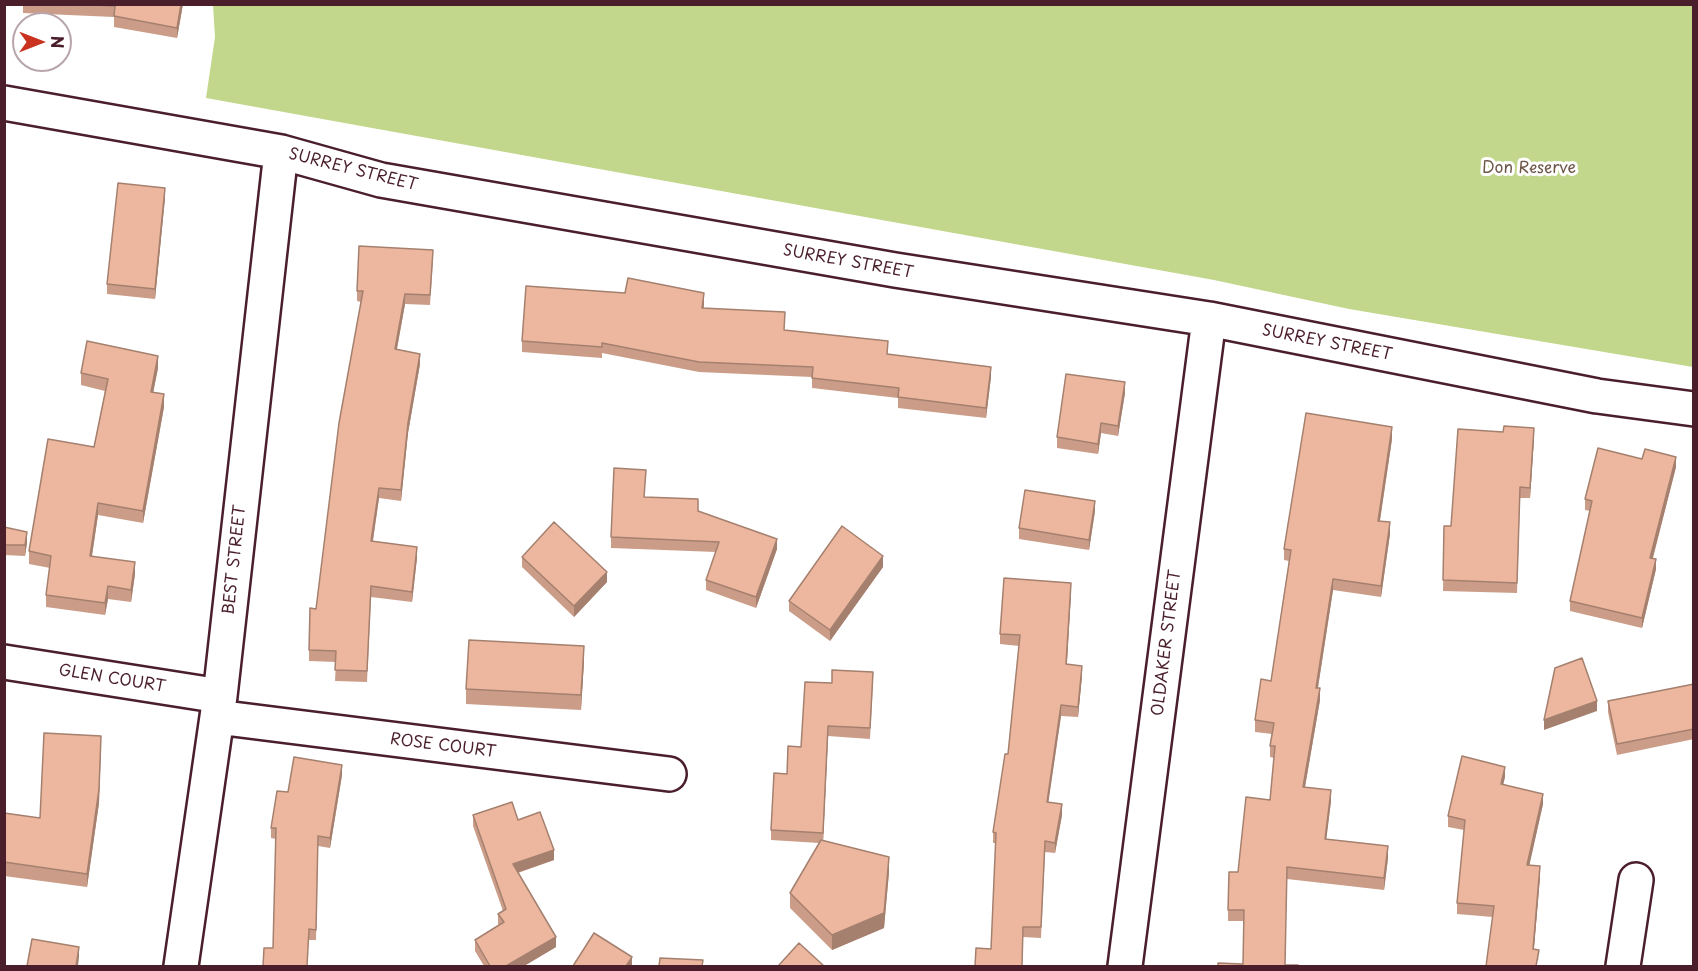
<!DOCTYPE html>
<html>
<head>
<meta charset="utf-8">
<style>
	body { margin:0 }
	#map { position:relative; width:1698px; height:971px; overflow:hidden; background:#fff; font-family:"Playpen Sans",sans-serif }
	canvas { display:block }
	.frame { position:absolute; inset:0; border:6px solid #4a1f2b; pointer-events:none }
	.north { position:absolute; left:12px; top:12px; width:60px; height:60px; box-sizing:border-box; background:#fff; border:2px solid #b7a5aa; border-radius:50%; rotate:90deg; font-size:16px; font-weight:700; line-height:24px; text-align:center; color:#4a1f2b }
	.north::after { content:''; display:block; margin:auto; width:21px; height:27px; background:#c8321e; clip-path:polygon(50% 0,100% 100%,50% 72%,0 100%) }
</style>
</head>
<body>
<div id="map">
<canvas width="1698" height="971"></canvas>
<div class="frame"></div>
<div class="north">N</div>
</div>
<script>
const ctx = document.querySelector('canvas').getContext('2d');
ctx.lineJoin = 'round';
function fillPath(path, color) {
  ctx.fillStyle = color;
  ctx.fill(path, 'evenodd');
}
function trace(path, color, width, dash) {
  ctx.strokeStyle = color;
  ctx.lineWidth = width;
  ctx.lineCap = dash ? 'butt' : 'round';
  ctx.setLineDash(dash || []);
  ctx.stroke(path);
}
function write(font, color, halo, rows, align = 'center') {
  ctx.font = font + ' "Playpen Sans",sans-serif';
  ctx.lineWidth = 6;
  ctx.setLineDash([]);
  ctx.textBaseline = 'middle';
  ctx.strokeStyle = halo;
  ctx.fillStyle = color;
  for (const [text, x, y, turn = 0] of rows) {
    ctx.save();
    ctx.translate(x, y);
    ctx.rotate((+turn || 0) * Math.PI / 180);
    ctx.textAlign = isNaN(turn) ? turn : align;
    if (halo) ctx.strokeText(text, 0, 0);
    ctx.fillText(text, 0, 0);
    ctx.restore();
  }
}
fillPath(new Path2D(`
	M213,5H1693V367L1349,309L1214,280L206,98L215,37Z`), '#c2d78c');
const minor = new Path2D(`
	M4,103L281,152L381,180L895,270L1209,319L1597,396L1694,409
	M4,662L220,696
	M217,717L669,774
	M181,966L220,696L281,152
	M1125,966L1209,319
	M1623,966L1636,880`);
trace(minor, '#4a1f2b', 38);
trace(minor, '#fff', 33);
fillPath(new Path2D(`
	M23,4H183L177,38L114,27V17L23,13Z
	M165,198L155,299L107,294V284Z
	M433,260L430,305L405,304L397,349L420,364L408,433L401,501L379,498L373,541L417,558L412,602L371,597L367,682L335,681L336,662L309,661V650L316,609L361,302L357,301V291Z
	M704,304V308L784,330L991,377L986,418L898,408V398L812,388V377L699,372L602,353V358L522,352V341Z
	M158,368L153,392L164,407L143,523L98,515L92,556L135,574L131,602L108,599L105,615L46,607V595L50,568L29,564V551L94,447L105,391L81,385V373Z
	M1125,393L1118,436L1101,433L1098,454L1057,448V437Z
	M1503,432L1534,438L1530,498H1520L1517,593L1443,591L1444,526H1451Z
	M1392,439L1380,521L1390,534L1381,597L1333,590L1318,688L1320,700L1305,787L1331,801L1326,839L1388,858L1384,890L1287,879L1243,964L1244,921H1228V910L1238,872L1270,800L1274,758L1270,757V746L1272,734L1255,732V720L1271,681L1289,561L1284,560V549Z
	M1642,459L1676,467L1653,558L1656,569L1642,628L1570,611V601L1590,511L1585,510V499Z
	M645,497L698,511L777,549L756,608L706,590V580L716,552L611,548V537Z
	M1095,511L1089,550L1019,539V528Z
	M4,527L27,543L25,556L4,555Z
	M522,557L607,582L574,617L522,567Z
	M883,567L830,641L789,611V601Z
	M1071,593L1067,664L1082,676L1078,717L1061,716L1048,802L1062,815L1055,853L1045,852L1041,938L1023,937L991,949L996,843H993V832L1008,754L1019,646L1000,644V634Z
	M584,661L581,710L466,704V689Z
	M873,682L870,739L828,736L823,841L889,872L884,928L832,950L790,908V893L819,843L771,840V830L787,774L801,747L832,683Z
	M1694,684V739L1617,755L1608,712V701Z
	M101,749L99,803L87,887L4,876V813L40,818Z
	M342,775L330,848L318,846L316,940H309L273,948L276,839L271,838V828Z
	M1505,777L1503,784L1543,804L1529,865L1540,877L1534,949L1539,960L1493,917L1457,914V903L1464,830L1448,827V816Z
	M473,815L518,820L554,860L518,873L556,947L524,966H484L475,951V940L499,925L498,924V914L503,911L473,826Z`), '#cb9d88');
fillPath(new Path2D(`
	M181,4H183L177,38V28Z
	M165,188V198L155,299V289Z
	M704,293V304L702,318V308Z
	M405,294V304L395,359V349Z
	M420,354V364L408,433L401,501V490L408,423Z
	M158,356V368L151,404V392Z
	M991,367V377L986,418V408Z
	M1125,382V393L1118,436V426Z
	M164,394V407L143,523V511Z
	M1101,423V433L1098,454V444Z
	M1392,427V439L1378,532V521Z
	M1534,428V438L1530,498V488Z
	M1676,457V467L1650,568V558Z
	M379,488V498L371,552V541Z
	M1095,501V511L1089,550V540Z
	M98,503V515L90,568V556Z
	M1390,522V534L1381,597V586Z
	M27,532V543L25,556V545Z
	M777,539V549L756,608V597Z
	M417,547V558L412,602V592Z
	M883,556V567L830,641V630Z
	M1656,559V569L1642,628V618Z
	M135,562V574L131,602V590Z
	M607,572V582L574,617V606Z
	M1333,579V590L1316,699V688Z
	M1071,583V593L1066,675V664Z
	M108,586V599L105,615V603Z
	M584,646V661L581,710V695Z
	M1082,666V676L1078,717V707Z
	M1320,688V700L1303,798V787Z
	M1597,701V711L1544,730V720Z
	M1061,705V716L1047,812V802Z
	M828,726V736L823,843V833Z
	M101,736L99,803L87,887V874Z
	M342,765V775L330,848V838Z
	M1505,767V777L1501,794V784Z
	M1331,790V801L1325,851V839Z
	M1543,794V804L1527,876V865Z
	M1062,804V815L1055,853V843Z
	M1388,846V858L1384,890V878Z
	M554,850V860L513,874V864Z
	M889,857V872L884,928L832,950V935Z
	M1540,866V877L1533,959V949Z
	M556,937V947L524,966H506Z
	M79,947V957L78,966H76Z
	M632,957V966H626Z`), '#a5806f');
const building = new Path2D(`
	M73,4H181L177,28L114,16L115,6Z
	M118,183L165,188L155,289L107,284Z
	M359,246L433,250L430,295L405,294L395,349L420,354L408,423L401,490L379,488L371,541L417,547L412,592L371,586L367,671L335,670L336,651L309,650L310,608L316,609L339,423L363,291H357Z
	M628,278L704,293L702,308L785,312L784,330L888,341L887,354L991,367L986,408L898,397L899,388L812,378L813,367L699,362L602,343V347L522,341L526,286L625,293Z
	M87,341L158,356L151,392L164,394L143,511L98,503L90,556L135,562L131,590L108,586L105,603L46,595L51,556L29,551L48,439L94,447L108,379L81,373Z
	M1066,374L1125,382L1118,426L1101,423L1098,444L1057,437Z
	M1306,413L1392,427L1378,521L1390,522L1381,586L1333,579L1316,688H1320L1303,787L1331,790L1325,839L1388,846L1384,878L1287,867L1285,965H1298V966H1218V963L1243,964L1244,910H1228L1229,872H1238L1246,797L1270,800L1275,746H1270L1274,723L1255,720L1261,679L1271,681L1291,550L1284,549Z
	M1504,426L1534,428L1530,488L1520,487L1517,583L1443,580L1444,526H1451L1458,429L1503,432Z
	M1598,448L1642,459L1645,449L1676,457L1650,558L1656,559L1642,618L1570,601L1592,501L1585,499Z
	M614,468L646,470L644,497L698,499V511L777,539L756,597L706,580L719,542L611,537Z
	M1025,490L1095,501L1089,540L1019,528Z
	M554,522L607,572L574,606L522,557Z
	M842,526L883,556L830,630L789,601Z
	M4,527L27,532L25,545H4Z
	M1004,578L1071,583L1066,664L1082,666L1078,707L1061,705L1047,802L1062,804L1055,843L1045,841L1041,927H1023L1022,966H975L976,948L991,949L996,833L993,832L1005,754H1008L1020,635L1000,634Z
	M469,640L584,646L581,695L466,689Z
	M1582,658L1597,701L1544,720L1555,668Z
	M832,670L873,672L870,728L828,726L823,833L771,830L774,773L787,774L788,746L801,747L805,682L832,683Z
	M1694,684V729L1617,744L1608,701Z
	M44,733L101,736L99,789L87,874L4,862V813L40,818Z
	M1462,756L1505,767L1501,784L1543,794L1527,865L1540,866L1533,949L1539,950L1536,966H1486L1494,906L1457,903L1465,820L1448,816Z
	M294,757L342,765L330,838L318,836L316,930L309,929L307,966H263L264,948H273L276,828H271L277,791L288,792Z
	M512,802L518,820L540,812L554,850L513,864L556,937L506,966H490L475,940L504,922L498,914L506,909L473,815Z
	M821,840L889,857L884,913L832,935L790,893Z
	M594,933L632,957L626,966H573Z
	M32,939L79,947L76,966H27Z
	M799,943L824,966H780L779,965Z
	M660,958L703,960L702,966H659Z`);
fillPath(building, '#ecb79e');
trace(building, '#a5806f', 1.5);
write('16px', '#6e5648', '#fff', [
	["Don Reserve",1529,169]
]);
write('16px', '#4a1f2b', '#fff', [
	["SURREY STREET",353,170,14],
	["SURREY STREET",848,262,10],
	["SURREY STREET",1327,343,11],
	["BEST STREET",235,560,-84],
	["OLDAKER STREET",1167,643,-83],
	["GLEN COURT",112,679,9],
	["ROSE COURT",443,746,7]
]);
</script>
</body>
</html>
